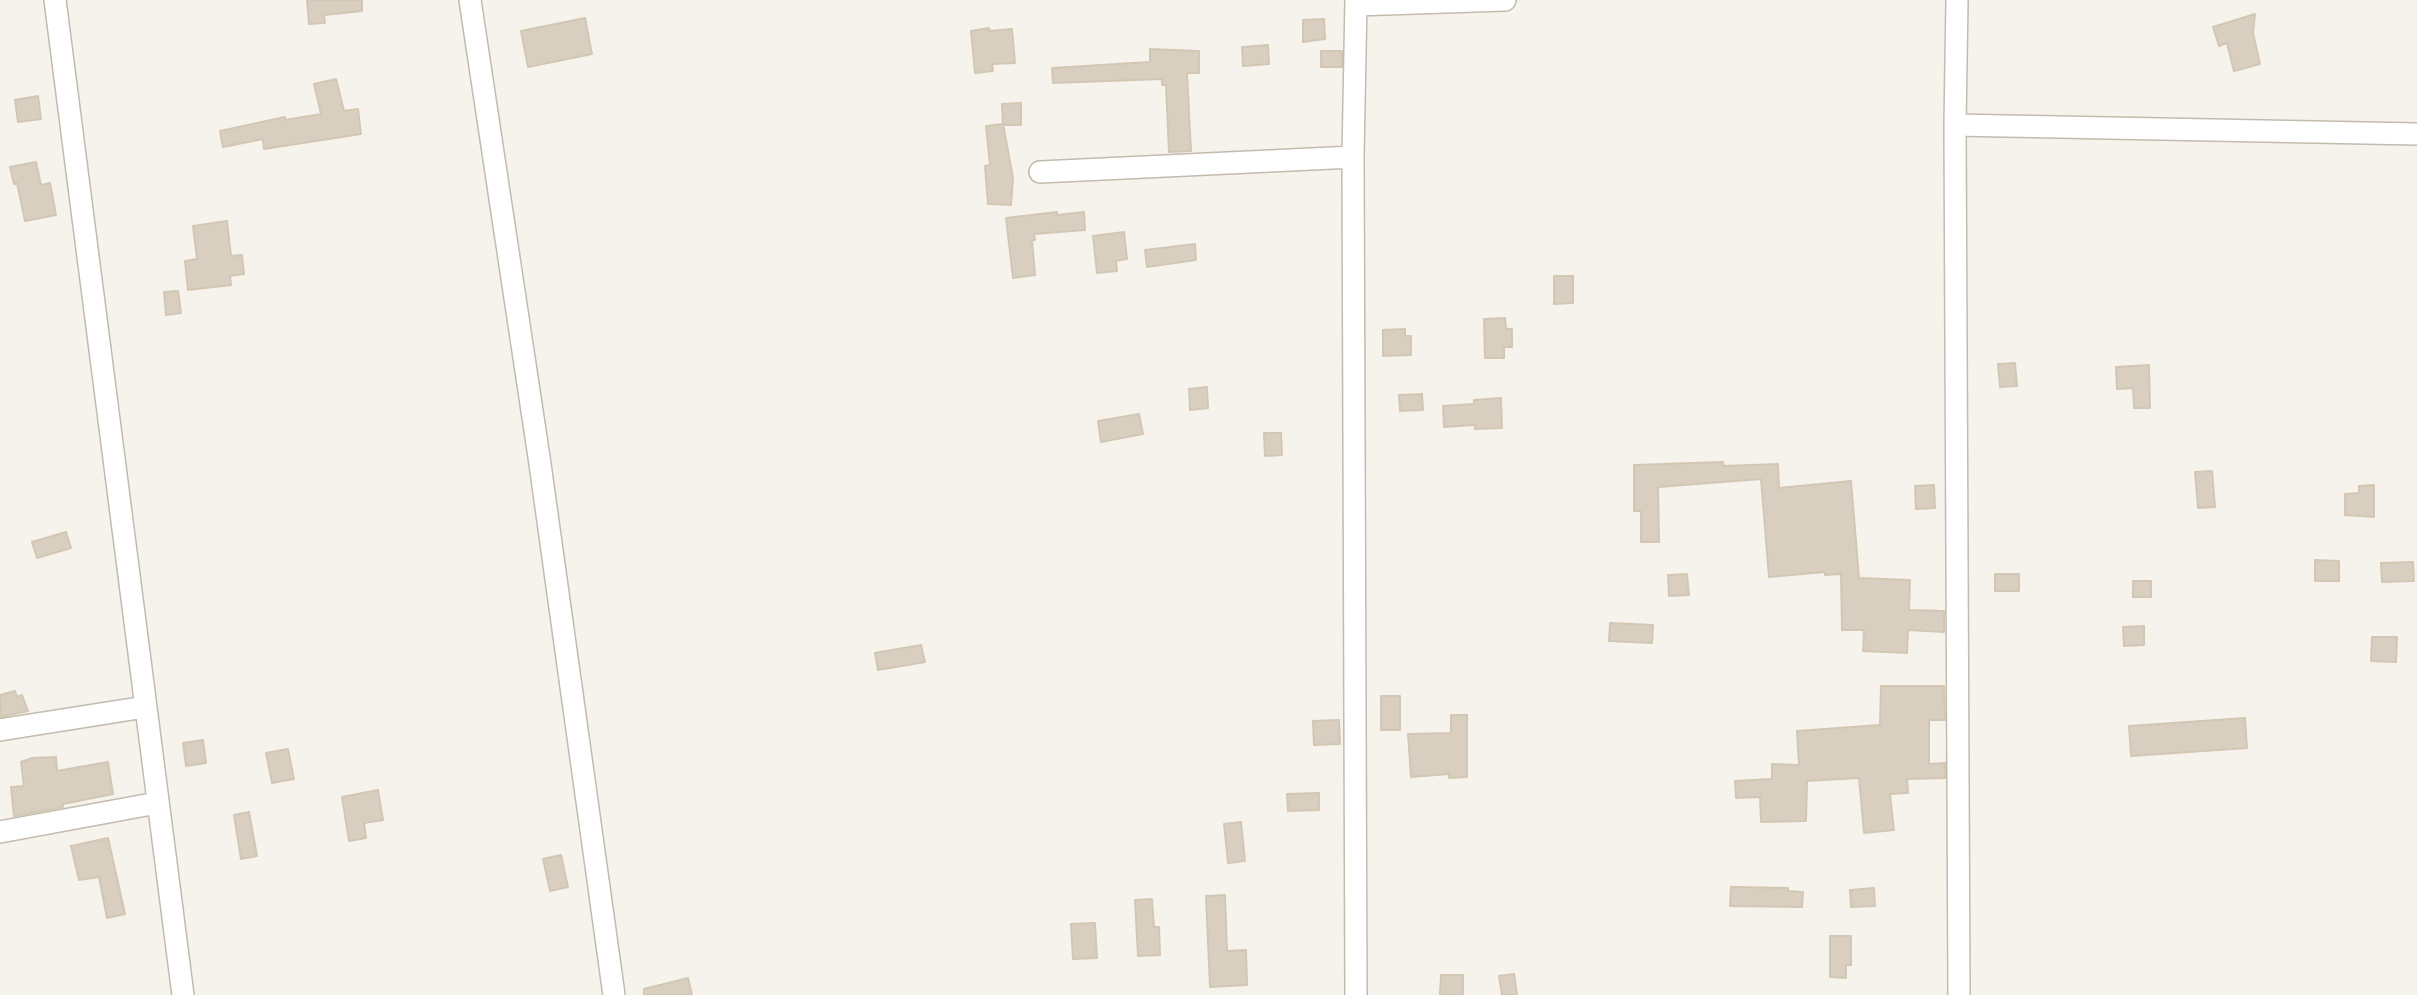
<!DOCTYPE html>
<html>
<head>
<meta charset="utf-8">
<style>
	body { margin:0 }
	canvas { display:block; background:#f6f3ec }
</style>
</head>
<body>
<canvas width="2417" height="995"></canvas>
<script>
const ctx = document.querySelector('canvas').getContext('2d');
ctx.lineJoin = 'round';
function fillPath(path, color) {
  ctx.fillStyle = color;
  ctx.fill(path, 'evenodd');
}
function trace(path, color, width, dash) {
  ctx.strokeStyle = color;
  ctx.lineWidth = width;
  ctx.lineCap = dash ? 'butt' : 'round';
  ctx.setLineDash(dash || []);
  ctx.stroke(path);
}
const building = new Path2D(`
	M307,0H362V11L324,15L325,23L309,24Z
	M2255,14L2253,33L2260,64L2234,71L2227,43L2219,46L2213,27Z
	M585,18L592,54L528,67L521,31Z
	M1324,19L1325,39L1303,42V20Z
	M989,28V31L1012,29L1015,63L992,64L993,71L975,73L971,31Z
	M1268,45L1269,64L1243,66L1242,47Z
	M1150,49L1199,51V73H1187L1191,151L1169,152L1166,85H1162V79L1053,83L1052,68L1150,62Z
	M1321,51H1342V67H1321Z
	M336,79L344,111L358,109L361,134L264,149L263,139L223,147L220,131L285,117V120L321,114L314,84Z
	M38,96L41,119L18,122L15,100Z
	M1021,103V125H1003L1002,104Z
	M1003,124L1013,178L1011,205L988,204L985,166L990,165L986,126Z
	M36,162L41,185L50,183L56,215L25,221L17,183L14,184L10,167Z
	M1057,212V215L1084,212L1085,230L1034,234L1035,240H1032L1035,275L1013,278L1006,218Z
	M227,221L231,256L242,255L244,274L230,276L231,285L188,290L185,261L197,259L193,226Z
	M1124,232L1127,259L1116,261L1117,271L1097,273L1093,236Z
	M1195,244L1196,260L1147,267L1145,250Z
	M1554,276H1573V303L1554,304Z
	M178,291L181,313L166,315L164,292Z
	M1505,318L1506,329H1512V347H1504V358H1485L1484,319Z
	M1405,329V336H1411V355L1383,356V330Z
	M2015,363L2017,386L2000,387L1998,364Z
	M2149,365L2150,408H2134L2133,388L2117,389L2116,367Z
	M1207,387L1208,408L1190,410L1189,389Z
	M1422,394L1423,410L1400,411L1399,395Z
	M1501,398L1502,428L1475,429V425L1444,427L1443,406L1474,404V400Z
	M1139,414L1143,434L1101,442L1098,421Z
	M1264,433H1281L1282,455L1265,456Z
	M1723,462L1724,466L1778,464L1779,488L1851,481L1859,578L1910,580L1909,610L1944,611V632L1908,630L1907,653L1863,651L1864,630H1842L1841,574L1825,575V572L1769,577L1761,479L1658,487L1659,542H1641V511H1634V465Z
	M2212,471L2215,507L2198,508L2195,472Z
	M1934,485L1935,508L1916,509L1915,486Z
	M2374,485V517L2345,515V494L2359,493V486Z
	M66,532L71,548L37,558L32,542Z
	M2315,560L2339,561V581H2315Z
	M2413,562L2414,581L2382,582L2381,563Z
	M1687,574L1689,595L1669,596L1668,575Z
	M1995,574H2019V591H1995Z
	M2133,581H2151V597H2133Z
	M1610,623L1653,625L1652,643L1609,641Z
	M2144,626V645L2124,646L2123,627Z
	M2372,637H2397L2396,662L2371,661Z
	M921,645L925,662L878,670L875,653Z
	M1881,686H1944L1945,720H1929V764L1945,763V778L1907,779L1908,793L1890,794L1894,830L1864,833L1859,778L1807,781L1806,821L1761,822L1760,797L1736,798L1735,781L1772,779V764L1799,765L1797,731L1880,725Z
	M15,691L17,697L22,695L28,711L1,717L0,695Z
	M1381,696H1400V730H1381Z
	M1451,715H1467V777L1449,778V774L1411,777L1408,734L1451,733Z
	M2245,718L2247,748L2131,756L2129,726Z
	M1339,720L1340,744L1314,745L1313,721Z
	M203,740L206,763L186,766L183,743Z
	M288,749L294,779L272,783L266,753Z
	M56,757L57,771L108,762L113,794L63,804V807L14,816L11,787L24,786L21,762L32,758Z
	M378,790L383,820L364,823L366,838L349,841L342,797Z
	M1319,793V810L1288,811L1287,794Z
	M249,812L257,856L241,859L234,815Z
	M1241,822L1245,861L1228,863L1224,824Z
	M108,838L125,914L107,918L99,877L79,880L71,846Z
	M561,855L568,887L550,891L543,859Z
	M1731,887L1788,888V891L1803,892L1802,907L1730,906Z
	M1874,888L1875,906L1851,907L1850,890Z
	M1225,895L1227,951L1246,950L1247,985L1210,987L1206,896Z
	M1152,899L1154,927H1159L1160,955L1138,956L1135,900Z
	M1095,923L1097,958L1073,959L1071,924Z
	M1830,936H1851V965H1846V978L1830,977Z
	M1514,974L1517,995H1502L1499,976Z
	M1441,975H1463V995H1440Z
	M688,978L692,995H644V989Z`);
fillPath(building, '#d8cfc1');
trace(building, '#d3c7b4', 2);
const minor = new Path2D(`
	M55,0L183,995
	M470,0L539,457L614,995
	M1957,0L1955,125L1959,995
	M1356,5L1505,0
	M1955,125L2417,134
	M1040,172L1353,157
	M0,730L145,707
	M0,832L157,803
	M1356,995L1353,157L1356,0`);
trace(minor, '#c2bbae', 24);
trace(minor, '#fff', 21);
</script>
</body>
</html>
